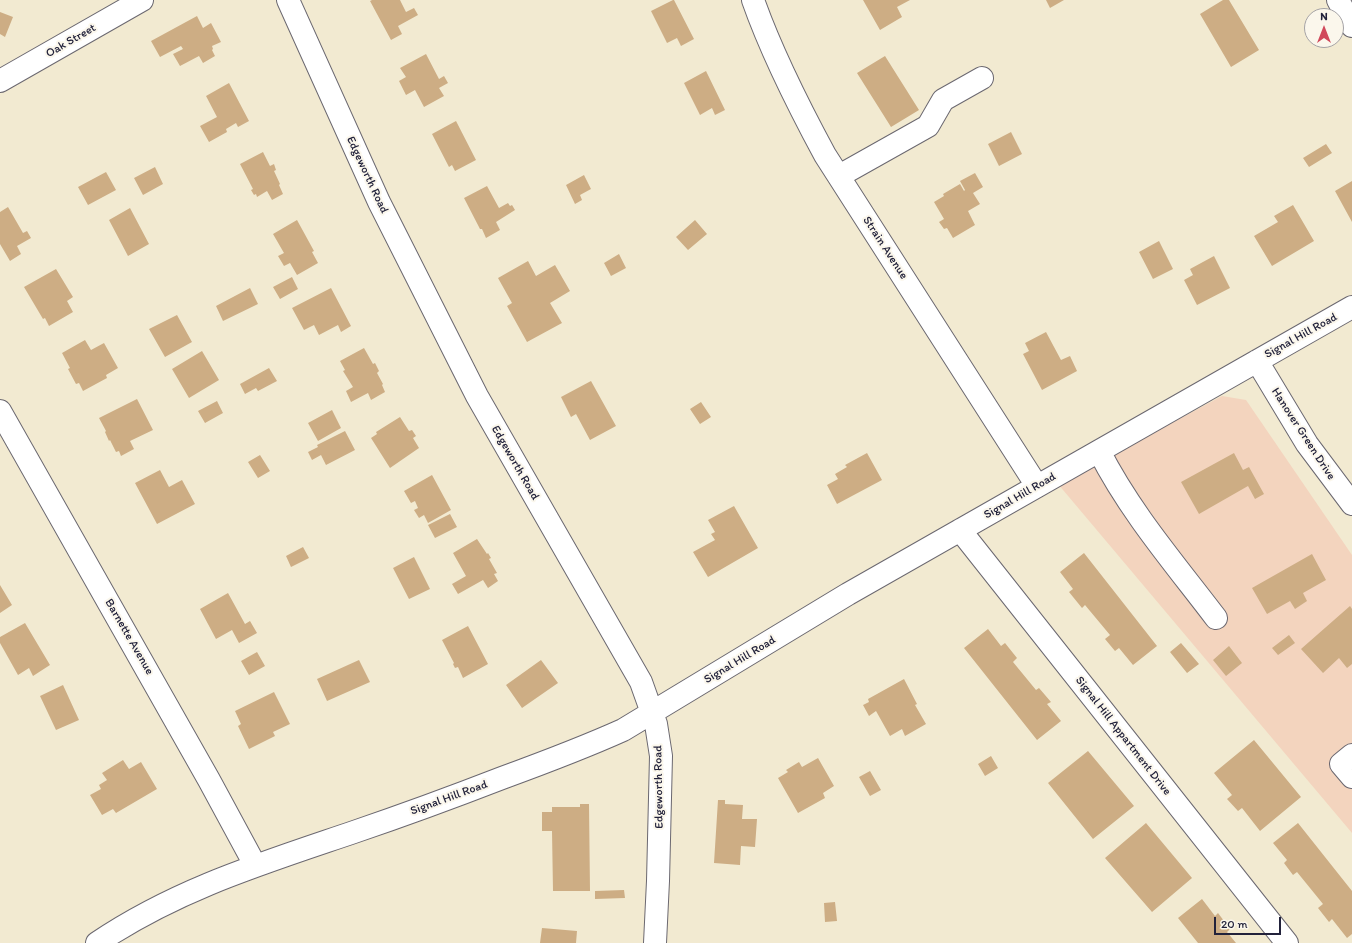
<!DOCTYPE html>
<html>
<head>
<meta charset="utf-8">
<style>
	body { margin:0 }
	#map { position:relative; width:1352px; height:943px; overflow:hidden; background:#f2ead1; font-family:Itim,sans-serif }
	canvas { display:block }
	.north { position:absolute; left:1304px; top:8px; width:40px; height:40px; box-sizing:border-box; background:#fbf7ec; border:1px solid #a4a2a5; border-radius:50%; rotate:0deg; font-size:11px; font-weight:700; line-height:16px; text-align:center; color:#22223b }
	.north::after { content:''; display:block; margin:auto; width:14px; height:18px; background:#d1495b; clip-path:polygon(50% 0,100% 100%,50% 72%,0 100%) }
	.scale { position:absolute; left:1214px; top:917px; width:67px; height:18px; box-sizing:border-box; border:2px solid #22223b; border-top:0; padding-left:5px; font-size:12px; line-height:14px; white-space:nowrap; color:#22223b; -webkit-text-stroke:3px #fbf7ec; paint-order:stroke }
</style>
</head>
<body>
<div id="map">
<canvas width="1352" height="943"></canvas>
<div class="north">N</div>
<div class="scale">20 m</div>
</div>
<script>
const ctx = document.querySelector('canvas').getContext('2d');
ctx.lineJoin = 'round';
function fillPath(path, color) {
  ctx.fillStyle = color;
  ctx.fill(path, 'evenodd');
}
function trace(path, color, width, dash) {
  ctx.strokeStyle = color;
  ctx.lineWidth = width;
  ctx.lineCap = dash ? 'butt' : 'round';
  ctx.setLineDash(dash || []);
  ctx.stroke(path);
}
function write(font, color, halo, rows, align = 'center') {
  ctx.font = font + ' Itim,sans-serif';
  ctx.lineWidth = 4;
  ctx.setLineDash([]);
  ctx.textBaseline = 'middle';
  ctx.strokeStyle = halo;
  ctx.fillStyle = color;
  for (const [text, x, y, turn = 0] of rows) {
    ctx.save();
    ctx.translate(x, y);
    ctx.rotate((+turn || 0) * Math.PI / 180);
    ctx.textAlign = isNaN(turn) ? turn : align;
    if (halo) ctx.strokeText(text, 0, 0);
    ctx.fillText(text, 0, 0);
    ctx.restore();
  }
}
fillPath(new Path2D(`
	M1222,396L1246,400L1352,555V833L1058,484Z`), '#f3d4be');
fillPath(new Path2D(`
	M372,0H400L406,12L414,8L418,15L398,26L402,34L391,40L370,1Z
	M673,0H674L694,39L681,46L677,38L667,43L651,11Z
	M863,0H910L897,7L902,17L880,30Z
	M1046,0H1064L1050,8Z
	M1223,0H1229L1259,50L1231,67L1200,14Z
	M0,12L13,17L5,37L0,34Z
	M197,16L203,28L211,23L221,42L212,46L213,49L212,50L215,56L203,63L199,56L180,66L173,54L183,49L181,46L160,57L151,41Z
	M426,54L439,79L444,76L448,83L439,88L444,96L424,107L415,90L406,95L399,81L406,77L400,68Z
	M885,56L919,110L891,127L857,73Z
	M706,71L725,110L715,115L712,108L700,115L684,83Z
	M229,83L249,121L238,127L236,123L226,129L227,132L209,142L200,126L217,117L206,96Z
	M456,121L476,160L455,171L452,165L449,167L432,134Z
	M1011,132L1022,154L999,166L988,144Z
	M1326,144L1332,153L1309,167L1303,158Z
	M263,152L270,166L274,164L276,170L274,171L280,184L279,185L283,194L272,200L267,191L257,197L256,194L254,195L251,190L253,189L240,164Z
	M155,167L163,184L143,195L134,178Z
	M106,172L116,190L88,205L78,187Z
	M975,173L983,187L973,193L980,204L968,211L975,225L953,238L947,228L944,229L939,222L944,219L934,202L944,196L943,194L960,184L964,191L965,190L960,181Z
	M584,175L591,189L580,195L582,200L575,204L566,185Z
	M1352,181V222L1335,191Z
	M487,186L499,208L508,203L510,206L512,205L515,210L496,222L500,230L486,238L482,229H480L464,198Z
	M1293,205L1314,241L1272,266L1254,236L1278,222L1274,216Z
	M8,207L23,233L27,231L31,238L17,246L21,254L10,261L0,244V212Z
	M130,208L149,244L128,256L109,220Z
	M297,220L314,251L312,252L318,263L297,275L290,263L284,266L278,256L284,253L273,234Z
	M695,220L707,234L688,250L676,237Z
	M1159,241L1173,269L1153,279L1139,252Z
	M619,254L626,268L611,276L604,263Z
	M1214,256L1230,288L1197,305L1184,280L1193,275L1190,269Z
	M528,261L536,276L555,265L570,291L550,303L562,323L527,342L507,306L512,303L498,278Z
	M56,269L73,297L67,301L73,312L49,326L45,318L43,319L24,287Z
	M292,277L298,289L280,299L273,287Z
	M250,288L258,304L223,321L216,306Z
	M331,288L351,326L341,332L338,325L319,335L314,325L304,330L292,308Z
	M177,315L192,342L165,357L149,329Z
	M1046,332L1061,360L1070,356L1077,371L1042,390L1023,354L1029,351L1025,343Z
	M85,340L91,350L104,343L118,368L106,375L107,378L83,391L79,383L76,384L68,369L70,368L62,353Z
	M364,348L373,364L375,363L379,371L377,373L383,384L382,385L385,392L371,400L368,393L351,402L346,391L353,387L343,371L345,370L340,361Z
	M202,351L219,380L189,398L172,369Z
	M269,368L277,381L258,391L256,388L245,394L240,384Z
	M591,381L616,426L590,440L576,414L571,417L561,397Z
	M137,399L153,430L130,441L134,449L121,456L119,451L116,452L110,440L109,441L105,432L106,431L99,418Z
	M217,401L223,413L205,423L198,411Z
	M701,402L711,417L700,424L690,409Z
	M332,410L341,428L318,441L308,423Z
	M400,417L409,431L412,430L416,436L413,438L419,448L390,468L371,438L377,434L376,432Z
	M345,431L355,450L326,465L321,455L312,460L308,452L318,447L317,445Z
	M867,453L882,480L837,504L827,485L838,479L835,474L847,467L845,465Z
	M1234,453L1243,470L1249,467L1264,494L1255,499L1248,486L1199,514L1181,482Z
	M260,455L270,471L258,478L248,462Z
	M160,470L169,487L182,480L195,504L157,524L135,483Z
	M432,475L451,510L428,523L424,515L419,518L414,510L418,508L415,501L411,503L404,491Z
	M734,506L758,548L708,577L693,552L715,540L711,534L715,532L708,520Z
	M450,514L457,527L435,538L428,525Z
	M477,539L487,554L488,553L491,558L489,559L497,573L494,574L498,581L488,588L483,580L458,594L452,584L466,576L453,553Z
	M303,547L309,558L291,567L286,556Z
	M1084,553L1157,646L1133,665L1119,648L1115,651L1105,639L1110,635L1085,605L1082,608L1069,592L1073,589L1060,572Z
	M1312,554L1326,580L1303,593L1307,601L1295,609L1290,601L1267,614L1252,588Z
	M414,557L430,589L409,599L393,568Z
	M0,585L12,605L0,613Z
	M228,593L245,624L250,621L257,633L239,643L232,630L216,639L200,609Z
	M1350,606L1352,609V664L1347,668L1339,658L1323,673L1301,649Z
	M25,623L50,665L33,676L29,668L18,675L0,643V637Z
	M468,626L488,664L463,678L458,667L455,668L453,664L454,663L442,640Z
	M988,629L1001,646L1005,643L1017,658L1013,662L1036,690L1039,688L1051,702L1047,704L1061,721L1037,740L964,648Z
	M1289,635L1295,643L1278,655L1272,648Z
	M1181,643L1199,664L1187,673L1170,652Z
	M1229,646L1242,663L1226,676L1213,660Z
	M257,652L265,666L249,675L241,661Z
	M359,660L370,682L327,701L317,679Z
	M541,660L558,683L522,708L506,685Z
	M904,679L917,704L915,705L926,724L905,736L902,729L890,736L876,711L869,716L863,705L869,702L868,699Z
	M63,685L79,720L56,730L40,696Z
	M274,692L290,724L273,732L275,736L249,749L238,726L241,724L235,711Z
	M1254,740L1301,797L1260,831L1242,808L1238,811L1227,799L1232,795L1214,773Z
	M1088,751L1134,806L1093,839L1048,783Z
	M991,756L998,768L985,776L978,764Z
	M818,758L834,786L823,793L825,798L798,813L778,778L788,772L786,770L799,762L802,767Z
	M123,760L129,769L141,762L157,789L116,813L113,809L102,815L90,795L101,789L99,785L107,780L102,773Z
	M870,771L881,790L870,796L859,777Z
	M718,800H725V804L743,805L742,819H757L755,847L741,846L740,865L714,863Z
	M580,804H589L590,891H553L552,831H542V812H552V807H580Z
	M1146,823L1192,878L1152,912L1105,858Z
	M1298,823L1352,891V934L1347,938L1332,919L1329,922L1318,908L1323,904L1297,872L1293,875L1284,863L1287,860L1273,843Z
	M624,890L625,898L595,899V891Z
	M1202,899L1215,916L1218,913L1230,929L1227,932L1236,943H1198L1178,918Z
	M835,902L837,921L825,922L824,903Z
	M542,928L577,931L576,943H540Z`), '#cdad84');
const minor = new Path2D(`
	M288,0L379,202L477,396L641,682L656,724L661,756L658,881L655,943
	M753,0C772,54 798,105 825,155L1037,486
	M1338,0L1352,26
	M0,81L142,0
	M839,176L928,126L943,100L982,78
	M1257,361L1307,444L1352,504
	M0,411L209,780L255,865
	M1099,451C1130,512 1175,564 1216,618
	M960,530L1287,943
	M1352,755L1341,764L1352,777
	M97,943C177,889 263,863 354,832C404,815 453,797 502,778C543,763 583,748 623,730L848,594L1352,307`);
trace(minor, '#6b6870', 24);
trace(minor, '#fff', 22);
write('12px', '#22223b', '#fbf7ec', [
	["Oak Street",71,41,-30],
	["Edgeworth Road",367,175,65],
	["Strain Avenue",885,248,57],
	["Signal Hill Road",1301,336,-29],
	["Hanover Green Drive",1303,434,57],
	["Edgeworth Road",515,463,60],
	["Signal Hill Road",1020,496,-30],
	["Barnette Avenue",129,637,60],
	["Signal Hill Road",740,660,-31],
	["Signal Hill Appartment Drive",1123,736,52],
	["Edgeworth Road",659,787,-91],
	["Signal Hill Road",449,798,-20]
]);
</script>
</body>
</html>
